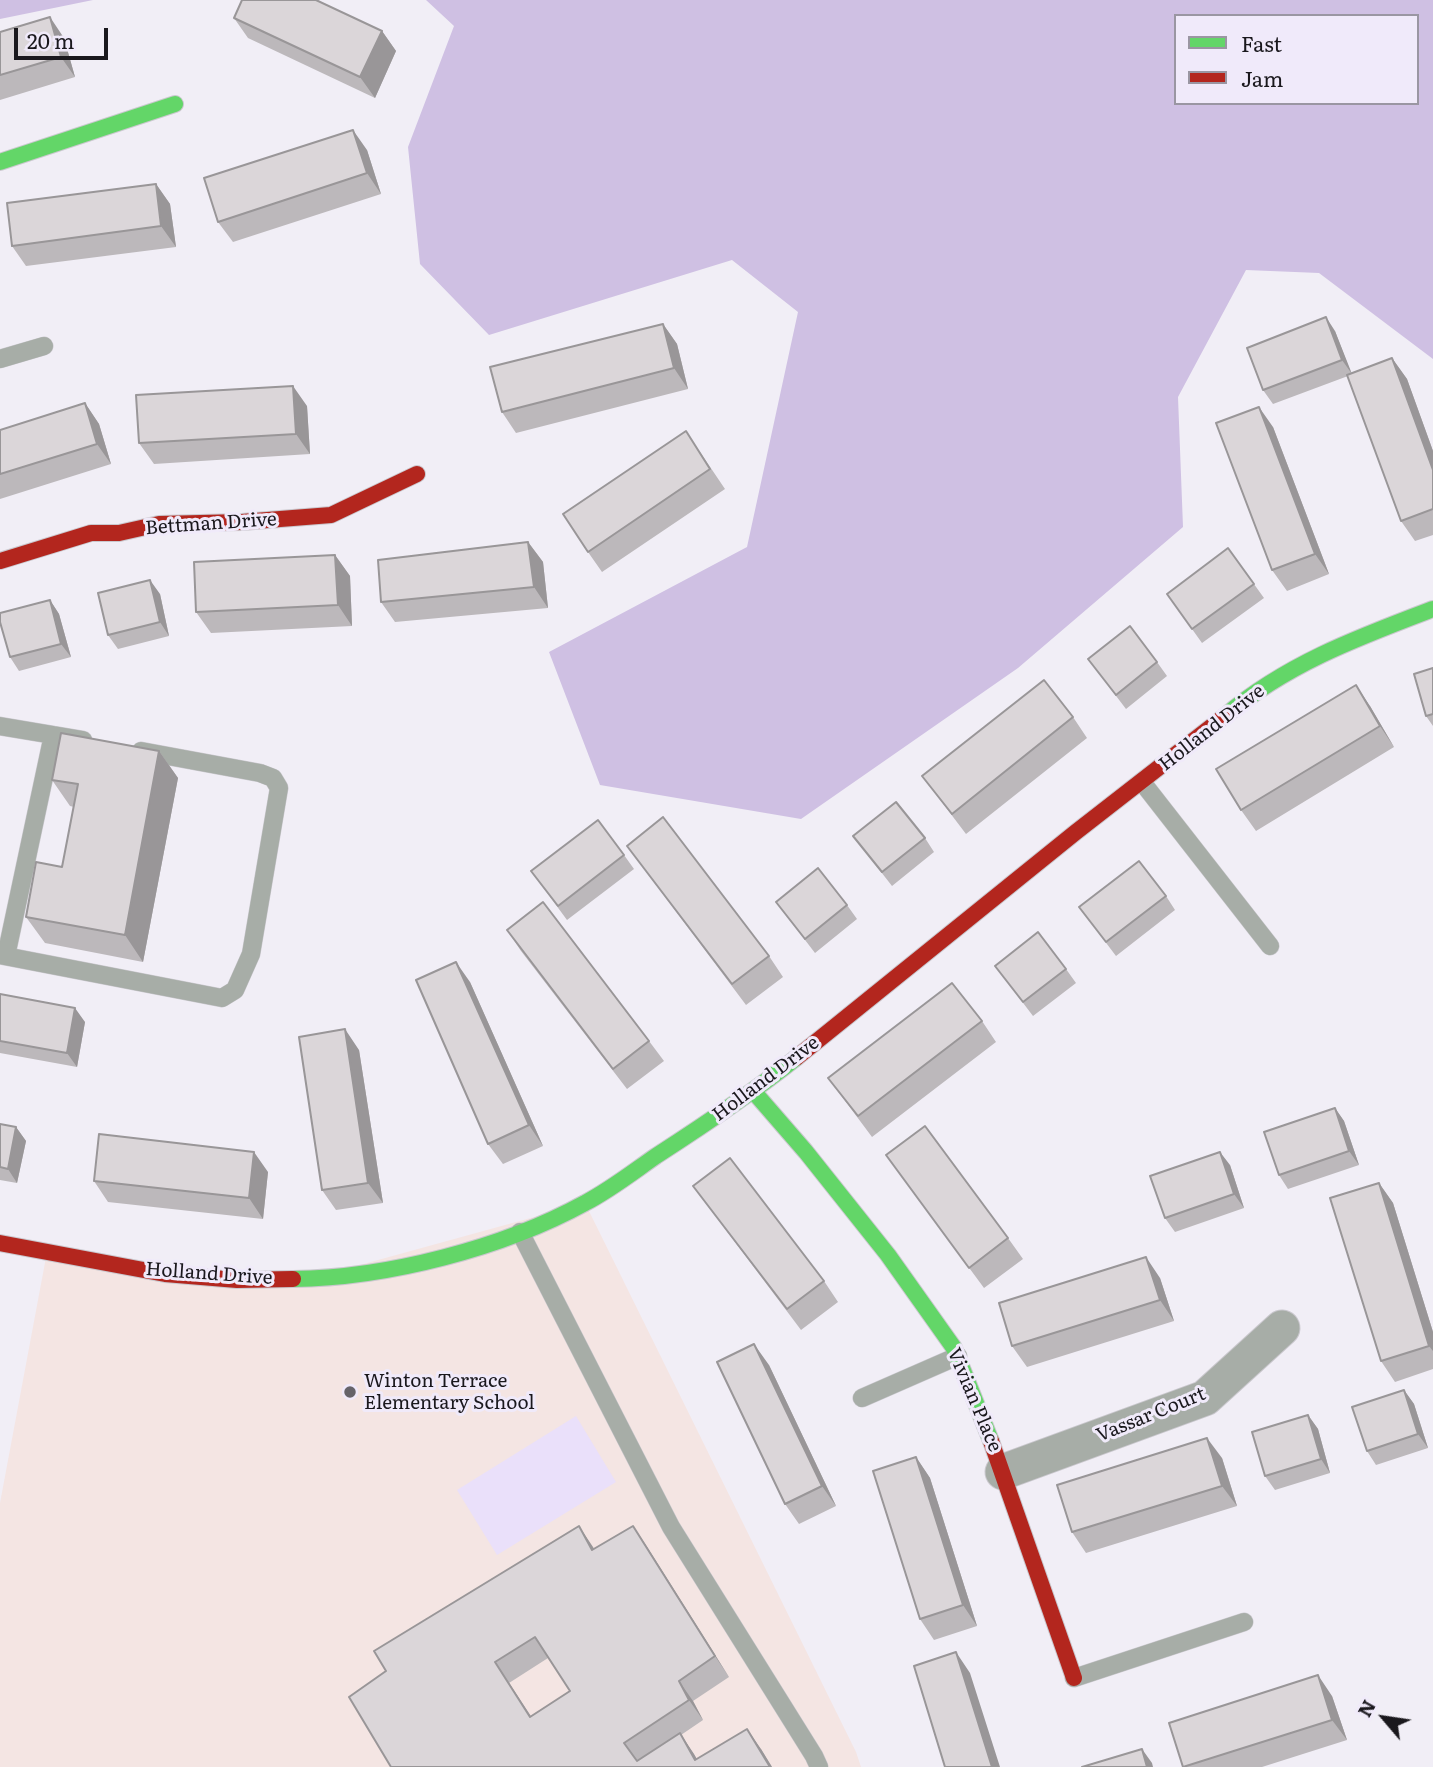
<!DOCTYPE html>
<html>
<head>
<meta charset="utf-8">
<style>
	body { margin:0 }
	#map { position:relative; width:1433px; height:1767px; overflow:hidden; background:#f1eef6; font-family:Literata,serif }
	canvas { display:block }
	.legend { position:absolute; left:1174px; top:14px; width:245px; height:91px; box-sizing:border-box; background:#f0eafa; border:2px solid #9a96a2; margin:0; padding:9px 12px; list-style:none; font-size:21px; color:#1a181d }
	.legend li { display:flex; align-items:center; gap:14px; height:35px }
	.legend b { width:35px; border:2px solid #9a96a2 }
	.north { position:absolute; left:1349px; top:1683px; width:70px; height:70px; -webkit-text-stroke:5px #f0eafa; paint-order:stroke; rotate:299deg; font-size:19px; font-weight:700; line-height:28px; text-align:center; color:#1a181d }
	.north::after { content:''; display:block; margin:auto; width:24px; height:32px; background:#1a181d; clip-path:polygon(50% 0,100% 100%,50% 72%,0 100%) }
	.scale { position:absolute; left:14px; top:28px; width:94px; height:32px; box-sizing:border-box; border:4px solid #1a181d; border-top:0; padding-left:9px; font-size:21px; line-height:24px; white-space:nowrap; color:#1a181d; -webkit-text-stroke:5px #f0eafa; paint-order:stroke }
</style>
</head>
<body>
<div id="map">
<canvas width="1433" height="1767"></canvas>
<ul class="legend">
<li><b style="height:9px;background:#63d668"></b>Fast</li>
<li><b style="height:9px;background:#b3261e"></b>Jam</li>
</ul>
<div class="north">N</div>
<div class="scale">20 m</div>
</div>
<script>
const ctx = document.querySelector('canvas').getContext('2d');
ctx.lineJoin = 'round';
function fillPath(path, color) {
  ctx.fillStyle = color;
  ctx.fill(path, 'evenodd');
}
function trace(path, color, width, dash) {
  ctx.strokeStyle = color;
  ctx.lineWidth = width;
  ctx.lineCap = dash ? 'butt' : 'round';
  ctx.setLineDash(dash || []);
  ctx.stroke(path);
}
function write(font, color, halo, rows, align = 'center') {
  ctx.font = font + ' Literata,serif';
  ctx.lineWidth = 6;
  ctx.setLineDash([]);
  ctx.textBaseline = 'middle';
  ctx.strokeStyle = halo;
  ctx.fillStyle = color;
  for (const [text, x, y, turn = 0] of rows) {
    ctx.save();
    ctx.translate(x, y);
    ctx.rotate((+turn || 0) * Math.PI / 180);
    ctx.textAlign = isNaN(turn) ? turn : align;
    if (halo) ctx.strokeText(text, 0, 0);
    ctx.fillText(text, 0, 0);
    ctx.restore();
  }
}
fillPath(new Path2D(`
	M585,1203L856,1752L861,1767H0V1503L47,1252L309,1279Z`), '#f4e5e3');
fillPath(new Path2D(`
	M576,1416L616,1482L497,1555L457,1490Z`), '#eae0fa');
fillPath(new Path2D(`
	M0,0H93L0,19Z
	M426,0H1433V359L1319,273L1246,270L1178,397L1183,527L1018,668L801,819L600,785L549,652L747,547L798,312L732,260L489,335L420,264L408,147L454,26ZM1176,16H1417V103H1176Z`), '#cfc0e3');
const lane = new Path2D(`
	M0,359L44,346
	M0,726L83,740
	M1142,782L1270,946
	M0,955L222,998L235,990L251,954L279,788L273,778L260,773L141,751
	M6,956L53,735
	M520,1232L671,1527L814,1756L819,1767
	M862,1398L958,1356
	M1074,1678L1244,1622`);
const street = new Path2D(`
	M1003,1472L1205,1398L1282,1328`);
const fast = new Path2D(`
	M0,162L175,104
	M1225,716C1286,664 1359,637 1433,609
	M754,1092L806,1152L888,1255L954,1348L991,1441
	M293,1279C387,1278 503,1248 585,1203C610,1190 633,1172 656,1156C704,1125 751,1094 796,1058`);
const jam = new Path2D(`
	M0,561L91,533H119L159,524L242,522L331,515L417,474
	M796,1058L1076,832L1225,716
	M0,1243L165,1274L237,1280L293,1279
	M991,1441L1074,1678`);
trace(lane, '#cac8ce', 19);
trace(street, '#cac8ce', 37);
trace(fast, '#cac8ce', 18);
trace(jam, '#cac8ce', 18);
trace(lane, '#a7ada7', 18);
trace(street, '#a7ada7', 35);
trace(fast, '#63d668', 16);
trace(jam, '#b3261e', 16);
fillPath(new Path2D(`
	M234,18L382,31L396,51L375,98L248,38Z
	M0,32L64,38L75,77L0,100Z
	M367,150L381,194L233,242L218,222Z
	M156,184L170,204L176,247L26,266L12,246Z
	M663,324L677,344L688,389L516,433L502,412Z
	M1335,331L1351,373L1392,358L1407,379L1433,451V535L1415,541L1401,521L1348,376L1273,404L1263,390Z
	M85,403L99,424L111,464L0,499V430Z
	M307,406L310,454L154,464L139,443Z
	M1273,427L1329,574L1287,591L1272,570Z
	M700,452L725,489L602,572L588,552Z
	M528,542L543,562L548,608L395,622L381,602Z
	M1228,548L1264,598L1202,643L1167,594Z
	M335,555L350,576L352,626L211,633L196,612Z
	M160,594L169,636L118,649L108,635Z
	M50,600L59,614L71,657L19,671L10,657Z
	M1088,659L1157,662L1167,676L1126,709Z
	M1433,668V726L1426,716Z
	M1370,706L1394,747L1256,831L1241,810Z
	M1073,717L1087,738L966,834L922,776Z
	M159,751L178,778L143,962L45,943L26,917L62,867L74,807L70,806L52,780Z
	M853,836L925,838L934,852L892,886Z
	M627,846L769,956L783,977L746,1005Z
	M624,855L634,869L567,920L531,871Z
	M1166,896L1175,910L1116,956L1079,907Z
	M776,902L847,905L857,919L815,953Z
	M507,930L649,1041L664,1061L627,1089L521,951Z
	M995,966L1066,969L1076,983L1033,1016Z
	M470,982L543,1146L503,1164L488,1144Z
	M0,994L85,1022L77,1067L0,1053Z
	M982,1021L996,1042L872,1137L828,1078Z
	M359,1050L383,1203L336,1210L322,1190Z
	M1335,1108L1344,1121L1359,1165L1288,1189L1279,1175Z
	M0,1124L16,1127L26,1141L17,1183L0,1180Z
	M886,1155L1008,1238L1023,1259L984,1288Z
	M1230,1165L1244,1208L1175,1232L1165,1218Z
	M268,1172L263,1219L108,1202L94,1181Z
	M1379,1183L1393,1203L1433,1332V1369L1395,1382L1381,1361Z
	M693,1186L824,1281L838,1302L801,1330Z
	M1160,1278L1174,1321L1027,1367L1012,1346Z
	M769,1365L836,1506L799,1524L785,1504Z
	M1404,1390L1414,1404L1428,1448L1376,1465L1367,1451Z
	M1308,1415L1318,1429L1330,1473L1275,1490L1265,1476Z
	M916,1457L930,1478L977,1626L934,1640L920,1619Z
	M1222,1458L1237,1506L1086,1553L1072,1532Z
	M633,1526L647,1547L729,1677L693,1701L703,1720L681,1735L697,1759L761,1749L772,1767H391L594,1549ZM548,1658L570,1691L531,1716L509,1683Z
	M1332,1696L1347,1740L1262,1767H1183Z`), '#bcb8bb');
fillPath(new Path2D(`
	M50,17L64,38L75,77L61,57Z
	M382,31L396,51L375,98L360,77Z
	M353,130L367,150L381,194L367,173Z
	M156,184L170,204L176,247L161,226Z
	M1326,317L1335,331L1352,374L1342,360Z
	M663,324L677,344L688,389L674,368Z
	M1392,358L1407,379L1433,451V470Z
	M293,386L307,406L310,454L296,434Z
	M85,403L99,424L111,464L97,444Z
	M1259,407L1273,427L1329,574L1315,554Z
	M528,542L543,562L548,608L534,587Z
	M335,555L350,576L352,626L338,605Z
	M150,580L160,594L169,636L160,622Z
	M50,600L59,614L71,657L61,644Z
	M1356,685L1370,706L1394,747L1380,726Z
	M159,751L178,778L143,962L125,935Z
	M456,962L470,982L543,1146L529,1125Z
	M75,1008L85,1022L77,1067L67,1053Z
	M345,1029L359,1050L383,1203L368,1183Z
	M1335,1108L1344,1121L1359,1165L1349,1151Z
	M16,1127L26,1141L17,1183L8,1169Z
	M254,1152L268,1172L263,1219L249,1198Z
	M1220,1152L1230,1165L1244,1208L1234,1194Z
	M1379,1183L1393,1203L1433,1332V1351L1429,1346Z
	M1146,1257L1160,1278L1174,1321L1160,1300Z
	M754,1344L769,1365L836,1506L822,1486Z
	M1404,1390L1414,1404L1428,1448L1418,1434Z
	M1308,1415L1318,1429L1330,1473L1321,1459Z
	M1207,1438L1222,1458L1237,1506L1222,1486Z
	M916,1457L930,1478L977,1626L963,1605Z
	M579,1526L593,1547L607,1571L592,1550Z
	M633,1526L647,1547L729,1677L715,1656Z
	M956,1652L970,1673L1000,1767H992Z
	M495,1662L509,1683L544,1737L530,1717Z
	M1318,1675L1332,1696L1347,1740L1332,1720Z
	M679,1681L693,1701L703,1720L689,1700Z
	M747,1729L761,1749L772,1767H770Z
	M680,1733L694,1754L701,1767L695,1760Z
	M1142,1749L1152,1763L1153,1767H1147Z`), '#999698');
const building = new Path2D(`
	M242,0H316L382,31L360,77L234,18Z
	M50,17L61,57L0,75V32Z
	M353,130L367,173L218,222L204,178Z
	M156,184L161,226L12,246L7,203Z
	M1326,317L1342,360L1263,390L1247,348Z
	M663,324L674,368L502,412L490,367Z
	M1392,358L1433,470V509L1401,521L1347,375Z
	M293,386L296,434L139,443L136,395Z
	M85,403L97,444L0,474V430Z
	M1259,407L1315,554L1272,570L1216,423Z
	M686,431L710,469L588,552L563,514Z
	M528,542L534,587L381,602L378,560Z
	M1228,548L1254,584L1192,629L1167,594Z
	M335,555L338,605L196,612L194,562Z
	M150,580L160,622L108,635L98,593Z
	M50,600L61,644L10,657L0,622V613Z
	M1130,626L1157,662L1116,695L1088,659Z
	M1433,668V714L1426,716L1414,674Z
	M1044,680L1073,717L952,814L922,776Z
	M1356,685L1380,726L1241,810L1216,769Z
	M61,733L159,751L125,935L26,917L36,862L62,867L78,784L52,780Z
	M896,802L925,838L882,872L853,836Z
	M663,817L769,956L732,984L627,846Z
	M598,820L624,855L558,906L531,871Z
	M1139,861L1166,896L1106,942L1079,907Z
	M818,868L847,905L805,939L776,902Z
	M543,902L649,1041L613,1069L507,930Z
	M1038,932L1066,969L1023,1002L995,966Z
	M456,962L529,1125L488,1144L416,980Z
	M952,983L982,1021L858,1116L828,1078Z
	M0,994L75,1008L67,1053L0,1041Z
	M345,1029L368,1183L322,1190L299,1037Z
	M1335,1108L1349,1151L1279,1175L1264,1132Z
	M0,1124L16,1127L8,1169L0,1167Z
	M925,1126L1008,1238L969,1268L886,1155Z
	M99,1134L254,1152L249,1198L94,1181Z
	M1220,1152L1234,1194L1165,1218L1150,1176Z
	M730,1158L824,1281L787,1309L693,1186Z
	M1379,1183L1429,1346L1381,1361L1330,1198Z
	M1146,1257L1160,1300L1012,1346L999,1303Z
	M754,1344L822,1486L785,1504L717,1362Z
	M1404,1390L1418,1434L1367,1451L1352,1407Z
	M1308,1415L1321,1459L1265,1476L1252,1432Z
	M1207,1438L1222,1486L1072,1532L1057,1485Z
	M916,1457L963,1605L920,1619L873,1471Z
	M579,1526L592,1550L633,1526L715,1656L679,1681L689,1700L624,1743L637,1761L680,1733L695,1760L747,1729L770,1767H391L349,1697L386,1671L374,1651ZM535,1637L570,1691L530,1717L495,1662Z
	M956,1652L992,1767H945L914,1666Z
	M1318,1675L1332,1720L1183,1767L1169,1723Z
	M1142,1749L1147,1767H1082Z`);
fillPath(building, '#dbd6d9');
trace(building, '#999698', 2);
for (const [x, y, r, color] of [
	[350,1392,7,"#656369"]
]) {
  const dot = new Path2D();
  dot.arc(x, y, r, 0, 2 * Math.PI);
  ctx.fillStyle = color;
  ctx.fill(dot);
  trace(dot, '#f0eafa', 2.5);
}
write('19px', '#1a181d', '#f0eafa', [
	["Bettman Drive",211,524,-4],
	["Holland Drive",1212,728,-38],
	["Holland Drive",766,1079,-37],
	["Holland Drive",209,1274,4],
	["Vivian Place",974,1400,67],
	["Vassar Court",1151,1415,-22]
]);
write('19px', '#1a181d', '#f0eafa', [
	["Winton Terrace",364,1381],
	["Elementary School",364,1403]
], 'left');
</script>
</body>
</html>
